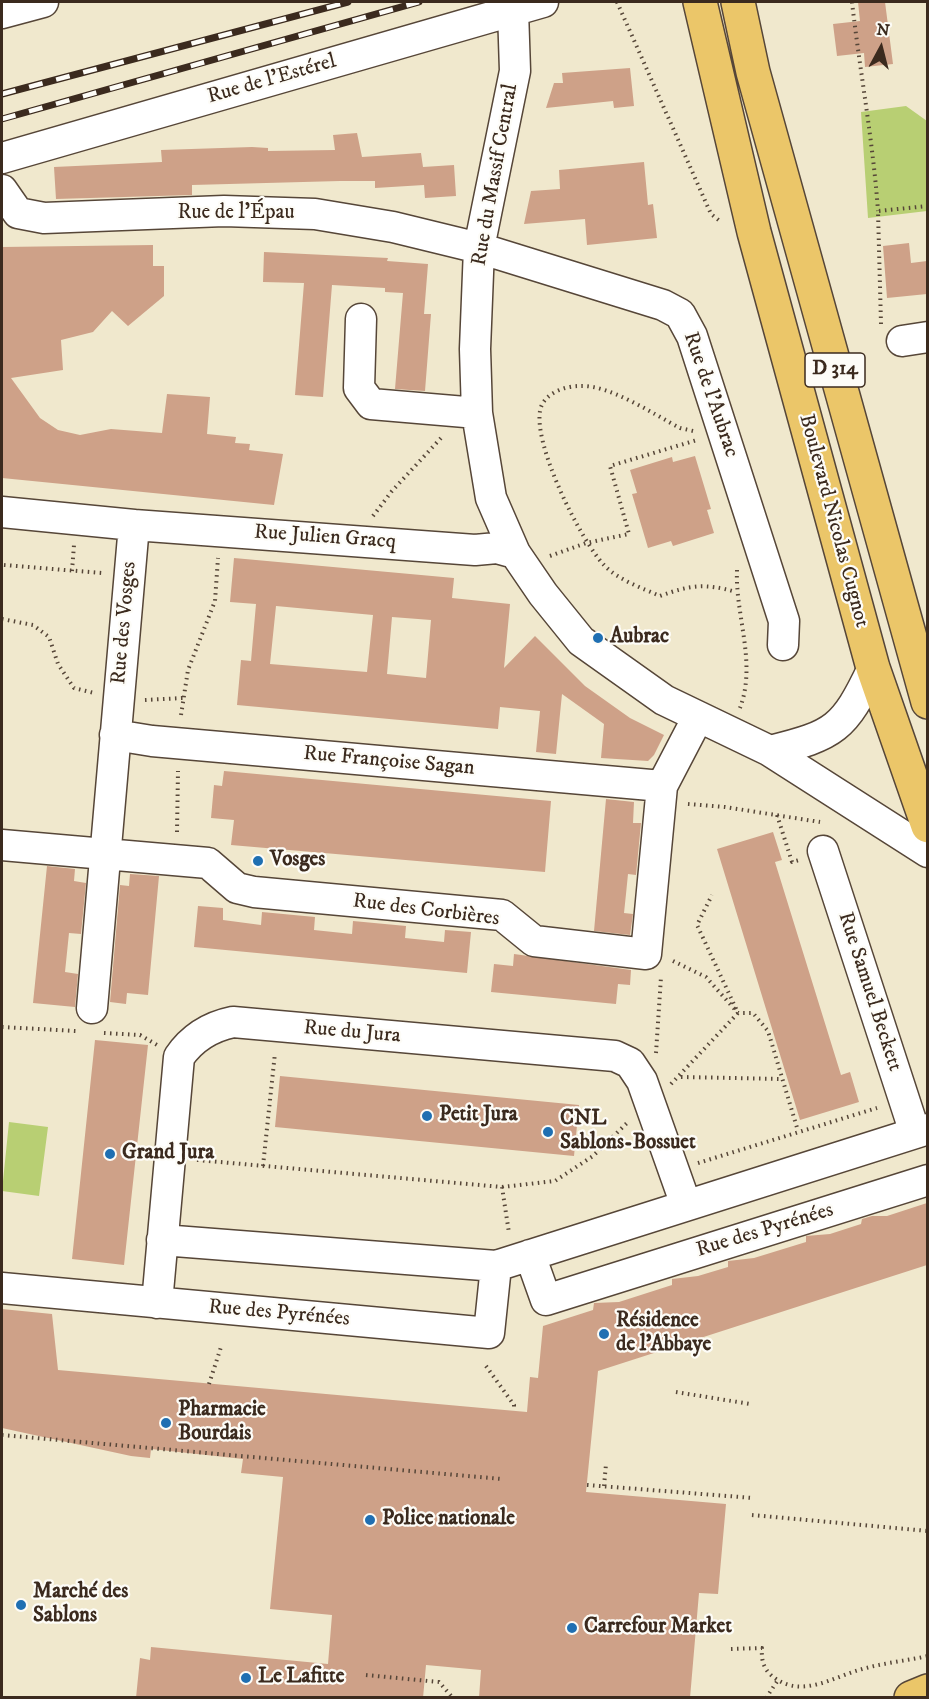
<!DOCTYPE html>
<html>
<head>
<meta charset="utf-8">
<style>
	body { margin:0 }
	#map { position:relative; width:929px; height:1699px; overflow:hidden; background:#f0e8cd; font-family:"IM FELL DW Pica",serif }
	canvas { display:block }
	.frame { position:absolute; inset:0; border:3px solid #3b2a1e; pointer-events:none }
	.north { position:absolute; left:851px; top:18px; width:60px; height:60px; -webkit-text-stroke:4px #fdfcf7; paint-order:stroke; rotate:7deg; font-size:16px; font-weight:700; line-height:24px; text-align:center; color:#3b2a1e }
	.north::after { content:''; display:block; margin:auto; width:21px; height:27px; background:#3b2a1e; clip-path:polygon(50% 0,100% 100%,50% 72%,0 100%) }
</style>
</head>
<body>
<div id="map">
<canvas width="929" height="1699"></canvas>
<div class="frame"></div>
<div class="north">N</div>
</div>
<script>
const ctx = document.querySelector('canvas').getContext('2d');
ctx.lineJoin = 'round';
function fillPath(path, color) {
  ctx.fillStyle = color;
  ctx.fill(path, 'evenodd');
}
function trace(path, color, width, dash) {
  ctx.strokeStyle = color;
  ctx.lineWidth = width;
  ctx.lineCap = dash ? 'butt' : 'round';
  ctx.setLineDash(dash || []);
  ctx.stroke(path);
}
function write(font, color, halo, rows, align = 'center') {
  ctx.font = font + ' "IM FELL DW Pica",serif';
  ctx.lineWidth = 4.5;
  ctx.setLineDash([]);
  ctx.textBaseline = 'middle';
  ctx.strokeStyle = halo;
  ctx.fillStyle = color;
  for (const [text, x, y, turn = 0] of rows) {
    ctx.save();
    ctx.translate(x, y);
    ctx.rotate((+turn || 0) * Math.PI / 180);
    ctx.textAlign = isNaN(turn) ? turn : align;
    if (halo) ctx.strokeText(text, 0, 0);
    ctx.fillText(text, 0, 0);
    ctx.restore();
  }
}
fillPath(new Path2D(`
	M906,106L927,121V211L868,218L861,112Z
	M9,1122L48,1127L39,1196L2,1191Z`), '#b8cf73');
fillPath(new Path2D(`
	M858,2H885L893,64L865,67L864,53L837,56L833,24L860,21Z
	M630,68L634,106L614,108L613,101L546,108L554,83H563L562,73Z
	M357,133L362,157L421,153L423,167L454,165L456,196L425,198L424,185L375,188V181H340L192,185V195L56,199L54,167L162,162L161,150L252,147L268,148V151L335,150L333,135Z
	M644,162L648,205L653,204L657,238L587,245L585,219L524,224L531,191L560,189L559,170Z
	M909,243L911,263L927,261V294L887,298L883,246Z
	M153,245V266H164V296L128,326L112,311L93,332L61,340L63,370L11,378L40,418L58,430L80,435L111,429L162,433L167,394L210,397L207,434L236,437L235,443L250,444L249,450L283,454L274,505L2,478V247Z
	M264,252L388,258L387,261L428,264L424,314H431L425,391L395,389L403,293L385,292V288L332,285L323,397L295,395L304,283L263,282Z
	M695,456L711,509L707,510L714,533L673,546L671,541L648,548L632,494L637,493L630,470L672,457L673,462Z
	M234,558L454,578L452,598L510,604L504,668L535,636L585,686L630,718L664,735L654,755L648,761L601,758L604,724L562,694L556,754L536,752L540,711L500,707L498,729L237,705L241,660L251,661L256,604L230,602ZM276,606L373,615L367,672L270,664ZM392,617L431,620L426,678L387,674Z
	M224,771L551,801L545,872L231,845L234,820L211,818L214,785L222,786Z
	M606,799L634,802L633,823H641L636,875L628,874L626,894L624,913L633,914L630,935L594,931Z
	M773,832L782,860L775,862L841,1075L850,1072L859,1102L800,1120L717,849Z
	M47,866L75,869L74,881L86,883L81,934L69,933L65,972L78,974L75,1007L33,1003Z
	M130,874L159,876L148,995L127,993L126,1004L110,1002L120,885L129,886Z
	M198,906L223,908V920L261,925L262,912L315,917L314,930L352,934L353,921L406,926L405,938L444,942L445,930L471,932L467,973L194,947Z
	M514,954L631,970L630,985L618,984L616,1004L491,992L494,964L513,966Z
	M95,1040L148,1045L124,1265L72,1259Z
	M280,1076L579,1105L574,1156L275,1127Z
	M927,1203V1265L598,1371L586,1492L726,1504L718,1594L699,1593L690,1698H479L481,1670L426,1665L423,1698H136L140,1658L150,1660L151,1647L328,1664L332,1615L270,1609L283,1477L241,1473L243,1459L151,1449L150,1458L131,1456L2,1428V1309L52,1314L58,1370L527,1412L530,1377L538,1378L543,1326L593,1310L594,1303L619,1302L672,1285V1279L698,1276L728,1267V1261L754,1258L806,1242V1236L830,1234L861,1224L862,1219L872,1216H887Z`), '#cea188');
const minor = new Path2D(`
	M513,10L515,71L479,248L475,349L477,413L491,498L515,553L543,594L581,641L664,700L770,751L928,852
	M2,13L43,2
	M2,158L543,2
	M2,190L18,213L44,218L224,211L315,214L393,227L479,248L663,305L680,314L692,336L784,621L783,645
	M361,319L359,388L371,404L477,413
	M902,341L928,337
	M2,512L134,525L92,1008
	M134,525L475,550L497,548L515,553
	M115,735L152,741L662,786
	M770,751C835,735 844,729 873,668
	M2,845L208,863L237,888L254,892L502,915L534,941L646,954L662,786L698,717
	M823,851L915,1133
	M162,1240L496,1266L928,1129
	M530,1255L546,1300L928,1180
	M2,1288L489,1333L496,1266
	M157,1303L179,1057C192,1038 209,1027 233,1022L615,1056L630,1063L642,1081L686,1205`);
const major = new Path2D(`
	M700,2L754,232L873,668L928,826
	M738,2L753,72L928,702
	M911,1698L928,1691`);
trace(minor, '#564638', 33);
trace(major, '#564638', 36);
trace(new Path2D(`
	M617,2L711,214L721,222
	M852,2C860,72 873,141 878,211
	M881,324L878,211L928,206
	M693,431L680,428C653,414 609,384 579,386C565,386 546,393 541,407C530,440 581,541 604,565C618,580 642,588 660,596C690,585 705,583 736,592
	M373,516L392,491L441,438
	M550,556L586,543L629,534L610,466L697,440
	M4,565L102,573
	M737,570C735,615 757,663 740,708
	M72,571L74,545
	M2,619L33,625L49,637L58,664L74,688L94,693
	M145,700L183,698
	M181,715L188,670L215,601L218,558
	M688,804L725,807L820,822
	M777,815L792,862L799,860
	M177,832L178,771
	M673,961L706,977L738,1013H753L768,1031L798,1131
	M2,1027L76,1031
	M104,1033L140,1035L157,1045
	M656,1053L661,977
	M681,1077L782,1079
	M671,1084L738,1013L697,925L712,895
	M197,1160L502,1187L509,1233
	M698,1163L877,1108
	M263,1166L275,1053
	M502,1187L555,1181L593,1156L627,1123
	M486,1366L514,1405V1411
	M209,1384L221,1347
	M676,1392L750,1404
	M2,1435L502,1479
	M587,1485L753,1498
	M604,1486L606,1464
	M752,1515L928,1531
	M731,1649L762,1648C761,1661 764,1671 776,1679C803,1697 832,1678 859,1670C882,1663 905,1661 928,1656
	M366,1675L439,1682L453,1698
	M766,1698L778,1680`), '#564638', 4, [1.5, 4.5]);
trace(minor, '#fff', 30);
trace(major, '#ebc669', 33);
const rail = new Path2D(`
	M2,94L348,2
	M2,119L419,2`);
trace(rail, '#3b2a1e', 7);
trace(rail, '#fdfcf7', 4.5, [14]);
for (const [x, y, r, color] of [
	[598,638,6,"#1f6fb2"],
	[258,861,6,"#1f6fb2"],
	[427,1116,6,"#1f6fb2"],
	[548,1132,6,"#1f6fb2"],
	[110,1154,6,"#1f6fb2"],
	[604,1334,6,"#1f6fb2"],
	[166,1423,6,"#1f6fb2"],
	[370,1520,6,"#1f6fb2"],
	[21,1605,6,"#1f6fb2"],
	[572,1628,6,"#1f6fb2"],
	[246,1678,6,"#1f6fb2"]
]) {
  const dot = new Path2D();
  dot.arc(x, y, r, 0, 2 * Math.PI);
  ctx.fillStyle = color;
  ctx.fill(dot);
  trace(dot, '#fdfcf7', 2);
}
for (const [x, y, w] of [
	[835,370,60]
]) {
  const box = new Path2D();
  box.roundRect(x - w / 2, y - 17, w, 34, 4.5);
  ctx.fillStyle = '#fdfcf7';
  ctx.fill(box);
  trace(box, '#3b2a1e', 1.5);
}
write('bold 20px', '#3b2a1e', null, [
	["D 314",835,370]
]);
write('21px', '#3b2a1e', '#fdfcf7', [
	["Rue de l'Estérel",272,80,-16],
	["Rue du Massif Central",496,175,-80],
	["Rue de l'Épau",236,214],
	["Rue de l'Aubrac",710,395,71],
	["Boulevard Nicolas Cugnot",833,521,75],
	["Rue Julien Gracq",325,538,4],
	["Rue des Vosges",125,623,-85],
	["Rue Françoise Sagan",389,762,5],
	["Rue des Corbières",426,911,7],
	["Rue Samuel Beckett",869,992,72],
	["Rue du Jura",352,1033,5],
	["Rue des Pyrénées",765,1231,-17],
	["Rue des Pyrénées",279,1314,5]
]);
write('bold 21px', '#3b2a1e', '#fdfcf7', [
	["Aubrac",610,638],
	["Vosges",270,861],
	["Petit Jura",439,1116],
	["CNL",560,1120],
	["Sablons-Bossuet",560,1144],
	["Grand Jura",122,1154],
	["Résidence",616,1322],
	["de l'Abbaye",616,1346],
	["Pharmacie",178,1411],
	["Bourdais",178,1435],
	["Police nationale",382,1520],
	["Marché des",33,1593],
	["Sablons",33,1617],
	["Carrefour Market",584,1628],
	["Le Lafitte",258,1678]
], 'left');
</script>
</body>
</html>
